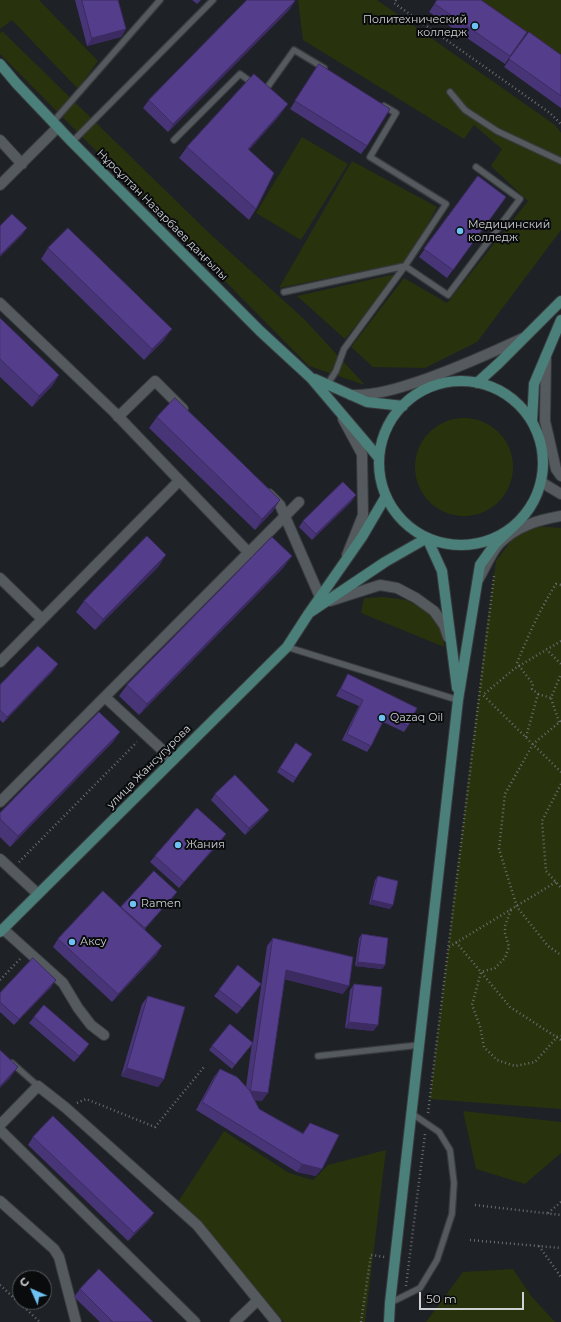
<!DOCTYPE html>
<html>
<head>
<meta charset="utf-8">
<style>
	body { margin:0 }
	#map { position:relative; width:561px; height:1322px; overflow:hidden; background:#1e2126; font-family:Montserrat,sans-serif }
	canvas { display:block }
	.north { position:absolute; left:12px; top:1270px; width:40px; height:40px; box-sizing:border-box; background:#090b0d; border:1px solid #585a5d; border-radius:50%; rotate:315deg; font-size:11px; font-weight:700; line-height:16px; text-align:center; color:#cfd1d4 }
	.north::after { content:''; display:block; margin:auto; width:14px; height:18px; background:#6ec2f3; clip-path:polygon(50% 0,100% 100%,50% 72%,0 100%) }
	.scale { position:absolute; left:419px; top:1292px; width:105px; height:18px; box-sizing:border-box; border:2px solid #cfd1d4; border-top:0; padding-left:5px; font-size:12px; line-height:14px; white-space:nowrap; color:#cfd1d4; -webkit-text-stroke:3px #090b0d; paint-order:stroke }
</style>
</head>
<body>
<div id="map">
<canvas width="561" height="1322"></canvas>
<div class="north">С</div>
<div class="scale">50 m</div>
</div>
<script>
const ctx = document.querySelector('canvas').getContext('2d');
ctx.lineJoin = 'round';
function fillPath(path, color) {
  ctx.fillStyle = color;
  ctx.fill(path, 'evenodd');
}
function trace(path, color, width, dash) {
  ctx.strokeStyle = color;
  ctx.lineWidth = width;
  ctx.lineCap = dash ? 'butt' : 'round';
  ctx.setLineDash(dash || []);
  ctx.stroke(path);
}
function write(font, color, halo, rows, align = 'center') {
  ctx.font = font + ' Montserrat,sans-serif';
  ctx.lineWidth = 4;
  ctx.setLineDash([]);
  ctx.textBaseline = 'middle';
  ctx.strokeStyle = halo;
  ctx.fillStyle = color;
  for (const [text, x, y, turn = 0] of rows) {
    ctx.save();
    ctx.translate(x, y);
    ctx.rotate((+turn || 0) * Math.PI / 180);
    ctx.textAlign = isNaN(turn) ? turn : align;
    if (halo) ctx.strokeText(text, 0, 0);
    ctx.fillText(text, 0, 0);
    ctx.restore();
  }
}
fillPath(new Path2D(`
	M0,0H39L98,61L78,89L12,20L0,29Z
	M298,0H377L555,125L561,133V230L477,342L425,368L373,367L351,347L404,278L447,303L528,201L491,166L502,149L474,125L464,139L303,40Z
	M480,0H561V55Z
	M2,31L208,232L304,319L365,385L309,366L0,54V34Z
	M302,137L348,164L301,240L256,213Z
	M352,161L437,207L408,262L279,288Z
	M400,273L345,339L297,296Z
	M415 467a49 49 0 1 1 98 0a49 49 0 1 1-98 0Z
	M535,526L561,528V1109L430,1099L486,633L496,561L516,534Z
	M384,597L406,600L425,609L443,629L444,647L361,613L364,598Z
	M463,1111L561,1122V1153L525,1184L476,1169Z
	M224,1131L289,1173L313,1180L328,1165L386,1150L365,1322H284L208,1234L178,1202Z
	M513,1269L532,1297L555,1322H426L463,1272Z`), '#28330d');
const service = new Path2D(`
	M264,92L294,50L324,68
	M450,92L465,110L497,131L561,161
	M53,122L160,0
	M174,140L240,74L254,84
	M72,142L213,0
	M284,292L405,266L448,295L520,199L476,167
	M327,385L336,371L344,349L405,266L446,204L370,157L396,113L384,106
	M287,647L458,700
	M318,1056L419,1045
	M12,1063L38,1086
	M390,1303L420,1288L437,1260L452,1214L454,1183L450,1150L439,1132L411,1113`);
const minor = new Path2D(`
	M0,140L22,164
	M0,185L58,127
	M0,303L114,412L249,553
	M118,417L155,381L183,409
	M269,494L280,505L320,597
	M0,578L42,619
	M0,662L179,481
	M105,697L173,760
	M0,802L299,502
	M0,859L38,894
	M3,929L63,983L78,1008L91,1025L104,1035
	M0,1125L38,1086L66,1108L197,1225L276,1322
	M0,1130L195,1322
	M0,1201L54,1249L59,1257L76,1322
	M235,1322L258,1300`);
const tertiary = new Path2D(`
	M546,356L545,421L556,469L561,476
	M351,395C377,396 402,387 426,379C459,367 491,353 523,338
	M343,419L362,454L363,515L347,555
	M541,482L561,494
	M478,580C484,570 492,551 500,543C517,526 538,520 561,516
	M330,601L380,585L397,588L416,598L434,611L444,625L448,637`);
const secondary = new Path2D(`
	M0,64L16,83L72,142L260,331L311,378L379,458
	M315,379L367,402L403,406
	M379 463a82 82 0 1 1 164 0a82 82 0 1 1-164 0Z
	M477,383L499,363L561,301
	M532,422L534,384L561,320
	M386,496L362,537L309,613L385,562L427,538L442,571L457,688
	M0,932L287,647L309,613
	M389,1322L390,1303L458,700L480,565L495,544L516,524`);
trace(service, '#383b3e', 8);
trace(minor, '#383b3e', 12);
trace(tertiary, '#383b3e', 12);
trace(secondary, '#383b3e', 12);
trace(new Path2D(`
	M396,0L394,3L550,113L561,124
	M561,641L514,669L483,695L561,772
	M546,649L561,664
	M538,694L551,698
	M561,721L533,744L505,794L499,849L517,907L548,946L561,955
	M559,722L551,698L561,674
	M526,737L538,694L532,689L533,684L517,663C528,636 540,609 556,584L561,585
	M561,784L542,821L546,871L561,888
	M19,862L137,742
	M511,910L505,926V933L509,947L505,958L495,968L481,972L472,1005L480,1026L484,1047L497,1060L515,1066L535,1062L557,1037L561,1036
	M456,942L510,1007L561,1040
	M449,947L556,882
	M0,980L20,959
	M77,1103L86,1099L155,1127L204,1067
	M428,1113L494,576
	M475,1205L561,1215
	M548,1213L561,1202
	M470,1240L561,1248
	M539,1246L561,1277
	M0,1285L40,1322
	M406,1286L425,1134
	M361,1322L371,1255L385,1257`), '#6b6d71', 2.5, [1, 3]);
trace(service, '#555a5f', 5.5);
trace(minor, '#555a5f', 10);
trace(tertiary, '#555a5f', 10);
trace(secondary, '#4b7f79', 10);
fillPath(new Path2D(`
	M75,0H118L126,29L121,37L87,46Z
	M192,0H201L197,4Z
	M437,0L527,32L505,64L429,12Z
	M290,9L168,132L143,108L149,100Z
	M529,32L561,55V108L504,67Z
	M319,64L367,146L361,154L290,109Z
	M280,115L249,150L256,209L249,220L179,158L187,147Z
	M478,176L506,197L447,278L419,257Z
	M48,248L164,340L144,360L41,259Z
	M0,318L59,375L52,386L32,407L0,377Z
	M157,417L273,511L255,530L149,428Z
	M352,501L312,540L299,527L303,521Z
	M159,566L95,630L76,612L84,601Z
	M284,567L139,715L119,696L127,685Z
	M58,664L53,671L3,723L0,720V685Z
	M348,674L408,726L404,732L383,722L371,746L367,752L342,740L359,706L336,696L344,681Z
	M120,732L112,743L10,847L0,837V813Z
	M296,743L312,754L293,783L277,772Z
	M215,794L264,816L245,835L211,800Z
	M222,840L179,888L150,862L155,856Z
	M378,876L393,905L390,909L369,904L375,880Z
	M177,892L172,898L145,929L157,954L112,1002L53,947L58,939L121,908Z
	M362,934L385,965L382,969L355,966L359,938Z
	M273,938L343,994L284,979L262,1101L254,1100L259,1109L303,1133L310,1123L316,1176L297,1172L196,1110L214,1077L220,1069L246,1087L252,1043L232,1069L209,1050L212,1046L253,1042L267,946Z
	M354,984L378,1025L373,1031L345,1028L350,990Z
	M52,986L14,1025L0,1012V993Z
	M219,990H257L237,1014L214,996Z
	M148,996L164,1079L158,1087L121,1076L142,1004Z
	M34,1017L89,1044L85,1050L74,1062L29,1023Z
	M33,1137L154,1213L148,1221L128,1241L28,1145Z
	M80,1289L153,1322H100L74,1297Z`), '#483578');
fillPath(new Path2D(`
	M295,1L290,9L168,132L173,124Z
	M126,29L121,37L87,46L92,38Z
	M288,104L280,115L240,160L248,149Z
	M27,228L22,235L0,257V255Z
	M172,329L164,340L144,360L152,349Z
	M59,375L52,386L32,407L39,396Z
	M356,495L352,501L312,540L316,534Z
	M280,500L273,511L255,530L262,519Z
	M166,555L159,566L95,630L103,619Z
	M292,556L284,567L139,715L147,704Z
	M58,664L53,671L3,723L7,717Z
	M120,732L112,743L10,847L18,836Z
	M269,810L264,816L245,835L249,828Z
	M226,834L222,840L179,888L184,882Z
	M177,892L172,898L140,934L145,928Z
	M372,900L393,905L390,909L369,904Z
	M162,946L157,954L112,1002L118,994Z
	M358,962L385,965L382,969L355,966Z
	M286,970L349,986L343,994L280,978Z
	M56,980L52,986L14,1025L19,1019Z
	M261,984L257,990L237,1014L242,1008Z
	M349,1022L378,1025L373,1031L345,1028Z
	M89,1044L85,1050L74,1062Z
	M18,1067L10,1078L0,1088V1086Z
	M127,1068L164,1079L158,1087L121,1076Z
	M250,1091L268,1093L262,1101L244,1099Z
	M302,1164L322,1169L316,1176L297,1172Z
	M154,1213L148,1221L128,1241L134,1233Z`), '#3b2b61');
const building = new Path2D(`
	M82,0H118L126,29L92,38Z
	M247,0H294L295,1L173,124L149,100Z
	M437,0H481L527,32L510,56L435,4Z
	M529,32L561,55V96L509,59Z
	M319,64L390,109L367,146L295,101Z
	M254,74L288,104L248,149L274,173L256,209L187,147Z
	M478,176L506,197L453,270L424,249Z
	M12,214L27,228L0,255V226Z
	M68,228L172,329L152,349L48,248Z
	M0,318L59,375L39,396L0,359Z
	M175,398L280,500L262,519L157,417Z
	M343,482L356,495L316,534L303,521Z
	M147,536L166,555L103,619L84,601Z
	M272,537L292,556L147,704L127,685Z
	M38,646L58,664L7,717L0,710V685Z
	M348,674L417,708L408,726L386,715L371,746L347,734L363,700L341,689Z
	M99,712L120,732L18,836L0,819V813Z
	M296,743L312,754L296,778L280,768Z
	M235,775L269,810L249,828L215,794Z
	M197,808L226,834L184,882L155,856Z
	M154,871L177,892L145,928L121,907Z
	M378,876L398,881L393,905L372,900Z
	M103,891L162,946L118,994L58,939Z
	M362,934L388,938L385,965L358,962Z
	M273,938L353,957L349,986L286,970L268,1093L250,1091L259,1109L303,1134L310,1123L339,1135L322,1169L302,1164L202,1102L220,1069L237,1077L250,1091Z
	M33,958L56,980L19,1019L0,1002V993Z
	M238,965L261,984L242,1008L219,990Z
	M354,984L382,987L378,1025L349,1022Z
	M148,996L185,1007L164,1079L127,1068Z
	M44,1005L89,1044L79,1056L34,1017Z
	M230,1024L253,1043L235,1065L212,1046Z
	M0,1050L18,1067L0,1086Z
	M53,1116L154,1213L134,1233L33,1137Z
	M99,1269L153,1322H113L80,1289Z`);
fillPath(building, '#543e8b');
trace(building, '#3b2b61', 1);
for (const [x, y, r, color] of [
	[475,26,4,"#6ec2f3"],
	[460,231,4,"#6ec2f3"],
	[382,718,4,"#6ec2f3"],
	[178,845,4,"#6ec2f3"],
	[133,904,4,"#6ec2f3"],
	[72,942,4,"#6ec2f3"]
]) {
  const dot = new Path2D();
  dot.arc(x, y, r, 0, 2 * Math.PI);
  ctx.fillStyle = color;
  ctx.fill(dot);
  trace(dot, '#090b0d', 1.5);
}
write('11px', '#cfd1d4', '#090b0d', [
	["Политехнический",467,20,"right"],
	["колледж",467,33,"right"],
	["Медицинский",468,225],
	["колледж",468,238],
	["Qazaq Oil",390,718],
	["Жания",186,845],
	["Ramen",141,904],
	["Аксу",80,942]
], 'left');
write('11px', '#cfd1d4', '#090b0d', [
	["Нұрсұлтан Назарбаев даңғылы",162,215,45],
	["улица Жансугурова",149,767,-45]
]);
</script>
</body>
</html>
